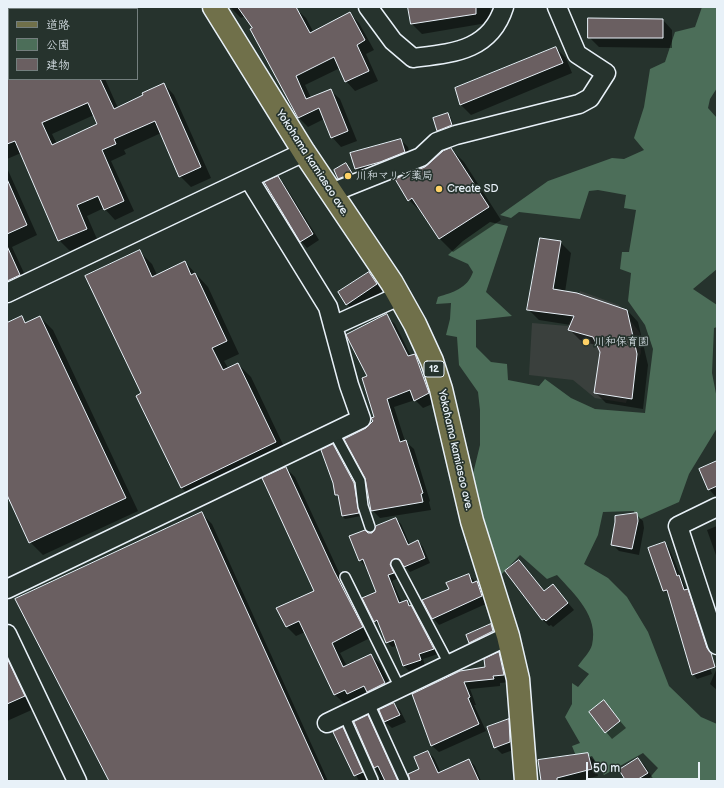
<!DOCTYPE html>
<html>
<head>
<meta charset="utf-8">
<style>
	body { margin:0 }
	#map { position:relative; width:724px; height:788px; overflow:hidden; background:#26332d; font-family:"Balsamiq Sans","Klee One",sans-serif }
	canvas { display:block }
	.frame { position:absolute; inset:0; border:8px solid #e8f1f8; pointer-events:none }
	.legend { position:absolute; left:8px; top:8px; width:130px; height:72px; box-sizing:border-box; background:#26332d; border:1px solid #747f7e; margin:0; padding:5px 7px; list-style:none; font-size:12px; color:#e8f1f8 }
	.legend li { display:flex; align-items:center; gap:8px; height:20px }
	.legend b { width:20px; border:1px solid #747f7e }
	.scale { position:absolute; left:586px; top:762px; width:114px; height:18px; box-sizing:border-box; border:2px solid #e8f1f8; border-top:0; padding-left:5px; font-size:12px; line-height:14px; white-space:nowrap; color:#e8f1f8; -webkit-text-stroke:3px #26332d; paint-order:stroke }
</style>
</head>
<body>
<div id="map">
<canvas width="724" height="788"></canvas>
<div class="frame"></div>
<ul class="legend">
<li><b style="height:5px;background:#70704a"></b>道路</li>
<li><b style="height:11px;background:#4c6e59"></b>公園</li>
<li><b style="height:11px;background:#6a5f61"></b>建物</li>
</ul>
<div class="scale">50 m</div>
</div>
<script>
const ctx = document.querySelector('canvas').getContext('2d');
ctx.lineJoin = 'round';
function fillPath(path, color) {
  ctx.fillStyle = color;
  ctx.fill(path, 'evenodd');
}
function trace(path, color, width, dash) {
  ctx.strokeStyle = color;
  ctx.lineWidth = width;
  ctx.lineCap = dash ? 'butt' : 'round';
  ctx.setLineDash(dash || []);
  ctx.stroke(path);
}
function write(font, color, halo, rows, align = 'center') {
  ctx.font = font + ' "Balsamiq Sans","Klee One",sans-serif';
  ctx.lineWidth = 3.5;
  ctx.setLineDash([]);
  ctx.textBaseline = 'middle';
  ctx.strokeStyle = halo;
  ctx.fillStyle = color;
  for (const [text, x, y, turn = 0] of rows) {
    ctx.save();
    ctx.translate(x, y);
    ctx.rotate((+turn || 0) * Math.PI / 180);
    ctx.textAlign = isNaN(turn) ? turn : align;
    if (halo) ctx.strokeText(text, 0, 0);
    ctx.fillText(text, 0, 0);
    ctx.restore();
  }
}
fillPath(new Path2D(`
	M580,291L619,305L640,333L641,352L626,403L595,398L573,380L529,375L532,323L568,326Z`), '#3a403d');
fillPath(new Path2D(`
	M702,7H717V88L710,99L708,108L717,118V269L693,289L717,305V327L714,328L712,373L717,399V428L689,474L679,502L636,521L634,511L603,512L598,535L584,564L608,578L627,597L648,632L669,686L701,717L717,724V781H647L658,768L643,753L604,775L592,756L578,761L572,746L580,743L565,717L572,704V683L578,687L589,674L578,666C582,660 590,652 592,645C599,616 575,595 557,575L547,579L520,555L500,576L478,521L472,478L480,445V410L478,392L459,365L457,337L446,335L450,319L451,303L436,304L438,297C453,292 467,289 473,272L468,264L448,255L463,241L490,222L508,226L486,292L512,316L476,320V347L491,362L507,364L508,380L539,386L545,379L571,398L595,409L645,413L653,349L645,325L628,301L631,273L620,269L622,252H629L636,210L624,208L626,195L598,190L589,191L580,219L519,212L511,218L500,215L548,181L612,158L624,159L644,150L634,138L644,107L650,69L665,62L675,32L695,27Z`), '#4c6e59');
fillPath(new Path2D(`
	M36,7H59L61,9H32Z
	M230,7H294L306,18L314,33L349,13L359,23L374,50L366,54L378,81L355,91L346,81L340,68L305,85L311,98L330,90L340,99L357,141L341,147L332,137L324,119L308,127L298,117L253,29L245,16L241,18Z
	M409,7H490L493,22L422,34L412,24Z
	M7,19H9V27L7,22Z
	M663,20L672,30V48L599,47L589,37Z
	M9,41V79H105L118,108L164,84L174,95L211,178L191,187L180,176L161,133L124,150L126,154L111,161L134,211L115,220L104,208L87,216L97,239L70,251L59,240L21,153L7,159V42ZM94,115L99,125L57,144L52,134Z
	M556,48L566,58L572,73L471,115L461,105L457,89Z
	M448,115L451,118L454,128L441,133L438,130Z
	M401,140L408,147L411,159L363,175L356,168Z
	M451,149L464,162L501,220L453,252L439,238L422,213L409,200Z
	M346,165L354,176L342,181L339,178Z
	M7,168L37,235L12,247L30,286L7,297Z
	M278,177L284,184L319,240L307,248L301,241Z
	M560,242L571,253L565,292L627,310L638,322L648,365L643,409L606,403L595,392L601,352L598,346L580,340L569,329L571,325L539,320L528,309Z
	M139,251L152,264L157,275L185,262L208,287L239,354L224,361L228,368L238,364L251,377L288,455L194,500L181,487L143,394Z
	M369,273L383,291L353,310L347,304Z
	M386,316L395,324L411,356L415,355L423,363L437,402L423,408L415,400L394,407L405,441L414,449L430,501L429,502L431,510L380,518L372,510L366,429L375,418L369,377Z
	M21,317L27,323L40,317L53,330L138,511L43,555L30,542L7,493V324Z
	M333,445L357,487L361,516L345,519L342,516L339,498L336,495Z
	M717,462V495L715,496L709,489Z
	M286,468L295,477L343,581L372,637L340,653L347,666L371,655L380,664L394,693L357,703L354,699L345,704L335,695L305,632L296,636L287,627L278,609L315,591Z
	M202,514L212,524L328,781H110Z
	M636,514L643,521L644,528L639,555L619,551L612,544Z
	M396,519L401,524L410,545L418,541L423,547L430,563L410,572L403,564L399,563L395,570L398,578L392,581L402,603L406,601L416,611L438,654L423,659L425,665L409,671L404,666L396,646L392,647L387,642L380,626L375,621L377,593L366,565L365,566L360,560L368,534L373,533Z
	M717,526V558L707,530Z
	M665,543L669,548L687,591L692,595L709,646L703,648L712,674L697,679L693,674L670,595L664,591Z
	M519,561L545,592L553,585L574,610L553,627L551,625L549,626L543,620Z
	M469,575L483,589L488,603L439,625L433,618L450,589Z
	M491,626L496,634L473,645L470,643Z
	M7,645L36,708L7,721Z
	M499,653L506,660L510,682L500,683V686L470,689L476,705H474L486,731L439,752L431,745L414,694L486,668Z
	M717,668V690L710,684Z
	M604,702L626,728L612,739L590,713Z
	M394,704L400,710L406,722L392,728L385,722L380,710Z
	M368,716L374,722L401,781H379L380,777L355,722Z
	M508,720L515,726L516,749L502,754L495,747Z
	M343,728L349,734L369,781H359L346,755Z
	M428,752L434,758L441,773L469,760L475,766L481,781H411L421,770Z
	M587,754L594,760L598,776L577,781H542Z
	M638,759L645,766L654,780L628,781Z`), '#0007');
const building = new Path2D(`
	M238,7H296L310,33L350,12L365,40L357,45L369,71L345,82L334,57L296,76L306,99L331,89L348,131L331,138L319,108L298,118L250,29L252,28Z
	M408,7H476V14L411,24Z
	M588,18L663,19V38H588Z
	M556,47L563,63L460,105L455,88Z
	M7,79H100L114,109L143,95L142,93L164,83L201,167L179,177L155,121L114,139L116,144L102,150L124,201L104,210L98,196L77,205L87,229L58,241L15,141L7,144ZM88,103L97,124L52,145L42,123Z
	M448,113L452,125L437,131L433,118Z
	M401,139L405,152L380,162L355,169L350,153Z
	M451,148L489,207L439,239L412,198L408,201L395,179L425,167L443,151Z
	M346,163L352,173L338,179L334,170Z
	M278,176L313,234L300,242L264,182Z
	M7,179L27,225L7,234Z
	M540,238L561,241L553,289L577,293L627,310L637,354L632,399L594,393L600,352L593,337L568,330L574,316L527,310Z
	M7,246L20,275L7,281Z
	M140,250L152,277L185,261L191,275L195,273L227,341L212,348L223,370L238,363L276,442L181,488L136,396L141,393L85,276Z
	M369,272L377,284L346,305L338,292Z
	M387,314L408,356L415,354L429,393L414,401L410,390L387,399L400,442L406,440L423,493L421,494L423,502L371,511L365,478L344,439L366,428L373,421L371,418L374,417L362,378L367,376L346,335Z
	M22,316L25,323L40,316L126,498L29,543L7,495V323Z
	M333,444L354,483L359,513L342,516L338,495H335L333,483L321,450Z
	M717,461V486L708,490L699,469Z
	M286,467L334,571L363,627L332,643L343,667L371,654L385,683L367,692L364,686L347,694L345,690L334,695L299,621L286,627L276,608L314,591L262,478Z
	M202,512L324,781H109L15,599Z
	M637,513L638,521L632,549L611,545L615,522V516Z
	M396,518L408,545L418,540L425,558L404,567L399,559H394L390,564L394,573L388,575L399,603L407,600L409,606L411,605L434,649L419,654L421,660L403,666L394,640L386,643L377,620L374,622L362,598L376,592L363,559L359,561L349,536L365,530L368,533H372L376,526Z
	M665,542L677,576L679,575L684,590L688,589L707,648L711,653L715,667L692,675L667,590L663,591L648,548Z
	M519,560L544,591L553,584L568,603L546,621L544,619L542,620L505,571Z
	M469,574L472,583L477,581L482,596L432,619L422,600L449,589L446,583Z
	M491,624L493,631L469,643L466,635Z
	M499,652L504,675L493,676L494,679L464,682L470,697L468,698L479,724L431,746L412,694L460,671L485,667L484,659Z
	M7,658L25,696L7,704Z
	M604,700L620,721L605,733L589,712Z
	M394,703L400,715L384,722L379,710Z
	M368,715L398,781H385L378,766L374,768L354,722Z
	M509,719L510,742L494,748L487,727Z
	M343,727L363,772L354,776L333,732Z
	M428,751L438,773L469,759L479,781H410L408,774L419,769L414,757Z
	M588,753L592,769L557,778V781H541L538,760Z
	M638,758L648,773L635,781H626L619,770Z`);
fillPath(building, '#6a5f61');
trace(building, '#e8f1f8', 1);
const lane = new Path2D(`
	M334,433L360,481L363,506L370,527
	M396,564L449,664
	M345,577L400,688
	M369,703L404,780
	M344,715L373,780`);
const street = new Path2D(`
	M368,7L393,41L413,58C453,53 490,51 504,7
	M7,8L8,7
	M331,193L421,157L437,142L456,135L579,104L590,98L606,73L577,54L557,7
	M7,293L304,152
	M333,326L399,296
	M717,507L678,526L717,645
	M7,589L361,419L349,385L328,307L249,179
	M7,634L77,781
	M327,723L508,636`);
const primary = new Path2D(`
	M214,7L304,152L392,283L415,324L432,361L441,389L472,521L508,636L518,679L526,781`);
trace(lane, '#e8f1f8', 12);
trace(street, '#e8f1f8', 21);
trace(primary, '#e8f1f8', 25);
trace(lane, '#26332d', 9);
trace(street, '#26332d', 18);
trace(primary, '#70704a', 22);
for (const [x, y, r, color] of [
	[348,176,4,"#ffd166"],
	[439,189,4,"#ffd166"],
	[586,342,4,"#ffd166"]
]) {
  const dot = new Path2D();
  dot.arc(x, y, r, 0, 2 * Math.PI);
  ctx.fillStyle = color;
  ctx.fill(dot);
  trace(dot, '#26332d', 1.5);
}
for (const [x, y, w] of [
	[434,369,20]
]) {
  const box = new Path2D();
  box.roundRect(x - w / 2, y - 8, w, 16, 3);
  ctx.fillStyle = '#26332d';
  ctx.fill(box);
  trace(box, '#e8f1f8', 1);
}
write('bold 10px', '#e8f1f8', null, [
	["12",434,369]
]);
write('11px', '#e8f1f8', '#26332d', [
	["Yokohama kamiasao ave.",312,163,57],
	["Yokohama kamiasao ave.",455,450,77]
]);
write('11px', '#e8f1f8', '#26332d', [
	["川和マリン薬局",356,176],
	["Create SD",447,189],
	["川和保育園",594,342]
], 'left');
</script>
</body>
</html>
